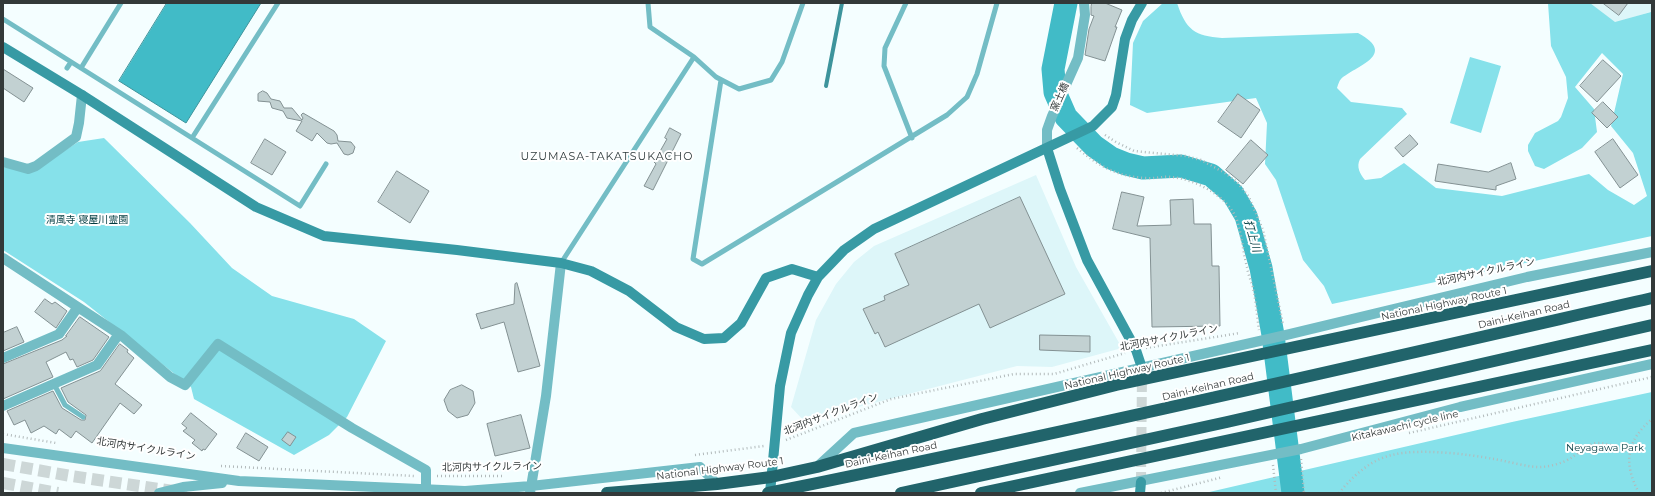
<!DOCTYPE html>
<html>
<head>
<meta charset="utf-8">
<style>
	body { margin:0 }
	#map { position:relative; width:1655px; height:496px; overflow:hidden; background:#f4feff; font-family:Montserrat,sans-serif }
	canvas { display:block }
	.frame { position:absolute; inset:0; border:4px solid #333939; pointer-events:none }
</style>
</head>
<body>
<div id="map">
<canvas width="1655" height="496"></canvas>
<div class="frame"></div>
</div>
<script>
const ctx = document.querySelector('canvas').getContext('2d');
ctx.lineJoin = 'round';
function fillPath(path, color) {
  ctx.fillStyle = color;
  ctx.fill(path, 'evenodd');
}
function trace(path, color, width, dash) {
  ctx.strokeStyle = color;
  ctx.lineWidth = width;
  ctx.lineCap = dash ? 'butt' : 'round';
  ctx.setLineDash(dash || []);
  ctx.stroke(path);
}
function write(font, color, halo, rows, align = 'center') {
  ctx.font = font + ' Montserrat,"Noto Sans JP",sans-serif';
  ctx.lineWidth = 4;
  ctx.setLineDash([]);
  ctx.textBaseline = 'middle';
  ctx.strokeStyle = halo;
  ctx.fillStyle = color;
  for (const [text, x, y, turn = 0] of rows) {
    ctx.save();
    ctx.translate(x, y);
    ctx.rotate((+turn || 0) * Math.PI / 180);
    ctx.textAlign = isNaN(turn) ? turn : align;
    if (halo) ctx.strokeText(text, 0, 0);
    ctx.fillText(text, 0, 0);
    ctx.restore();
  }
}
fillPath(new Path2D(`
	M1590,3H1652V13L1650,12L1615,23Z
	M1036,175L1076,267L1122,348L1052,367L1017,366L804,421L791,407L816,320L836,284L854,262L874,246Z`), '#ddf6f9');
fillPath(new Path2D(`
	M1163,3H1177C1186,30 1195,36 1222,38L1358,33C1399,55 1355,66 1341,79C1339,81 1338,85 1337,88L1351,102L1402,108L1407,114L1360,159C1356,167 1360,174 1365,180L1381,178L1404,163L1436,188L1502,196L1589,174L1608,190L1634,205L1647,196L1633,153L1611,126L1623,74L1602,53L1575,87L1594,109L1597,132L1582,148L1544,169L1535,166L1528,151V145L1535,133L1558,121L1561,117L1568,98L1566,77L1551,46L1548,3H1590L1615,22L1651,12L1652,13V236L1332,304L1324,286L1303,260L1276,180L1265,164L1267,123L1256,98L1147,113L1130,105L1133,43L1143,21Z
	M1470,57L1501,66L1481,133L1450,123Z
	M104,138L190,223L232,268L272,296L354,319L386,341L347,417L329,435L294,455L194,399L191,387L84,302L3,250V167L31,172L78,142Z
	M1652,392V493H1205L1512,422Z`), '#86e1ea');
const water = new Path2D(`
	M167,3H261L186,123L119,81Z`);
fillPath(water, '#41bbc7');
trace(water, '#3d949c', 1);
trace(new Path2D(`
	M826,86L842,3`), '#3d949c', 4);
trace(new Path2D(`
	M1066,3L1053,69L1055,92L1066,117L1094,146L1111,158L1126,164L1143,168L1181,166L1211,175L1233,194L1246,216L1261,268L1273,335L1293,493`), '#41bbc7', 23);
const building = new Path2D(`
	M1092,3H1105L1122,10L1115,27H1117L1105,61L1085,55L1089,29L1094,16L1091,15V7Z
	M1603,3H1628L1619,15Z
	M1603,60L1621,76L1597,102L1580,86Z
	M3,69L33,88L24,102L3,88Z
	M263,91L267,93L271,99L280,101L284,108H292L302,120L303,118L301,115L303,113L334,131L337,135L338,141L351,142L355,147L353,153L348,155L344,154L337,143L331,144L327,143L317,133L312,141L296,131L302,121L287,118L283,111L272,108L270,102L258,101V94Z
	M1238,94L1260,110L1241,138L1218,122Z
	M1603,102L1618,117L1607,128L1592,113Z
	M670,128L681,134L653,190L644,186L656,164L654,162L667,139L665,138Z
	M1410,135L1418,144L1403,157L1395,148Z
	M265,139L286,152L272,175L251,163Z
	M1613,139L1638,175L1620,188L1595,152Z
	M1251,140L1268,155L1243,184L1226,170Z
	M1511,163L1516,179L1496,186V190L1435,181L1438,164L1488,172Z
	M397,171L429,191L410,223L378,202Z
	M1122,192L1144,197L1137,226L1171,225L1170,200L1193,199L1194,224H1211L1212,266H1219L1220,326L1152,327L1150,238L1113,229Z
	M1020,197L1065,294L990,328L979,304L885,347L878,332L875,334L863,309L885,300L884,296L909,285L895,254Z
	M517,283L540,366L518,372L504,322L481,329L476,314L514,304L515,284Z
	M45,299L52,304L55,302L67,311L56,328L35,312Z
	M80,317L109,337L93,360L77,367L73,359L70,360L66,352L46,362L53,377L3,399V364L62,340L67,336H66Z
	M17,327L24,342L3,351V333Z
	M1040,335L1090,336V352L1040,350Z
	M120,344L128,350L127,352L134,358L115,384L142,405L134,414L120,403L92,443L76,431L71,438L59,429L56,434L44,426L31,433L25,420L14,425L7,411L53,391L62,408L81,420H85L86,415L68,402L61,388L100,371Z
	M462,385L473,391L475,403L468,415L457,418L448,411L444,400L450,390Z
	M191,413L217,434L205,450L203,449L202,451L192,443L195,440L183,431L187,428L182,424Z
	M521,415L530,448L495,456L487,424Z
	M288,432L296,437L290,446L282,440Z
	M246,433L268,447L259,461L237,448Z`);
fillPath(building, '#c2d1d2');
trace(building, '#839193', 1);
trace(new Path2D(`
	M1141,482L1142,372`), '#cdd7d7', 10, [10, 5]);
trace(new Path2D(`
	M3,464L71,476L187,493
	M3,483L58,493`), '#cdd7d7', 12, [12, 6]);
trace(new Path2D(`
	M1105,135L1116,142L1134,151L1186,156L1201,160L1225,173L1237,182L1249,197L1263,230L1283,324
	M1077,148C1099,166 1117,177 1147,178C1155,179 1163,176 1171,177C1195,179 1228,196 1237,220C1242,236 1243,252 1247,267C1248,274 1251,281 1253,288C1256,301 1257,316 1259,330
	M1146,348L1240,333
	M1409,433L1652,377
	M3,434L56,443
	M786,440L891,399L1014,374H1054L1125,353
	M695,455L764,446
	M1301,459L1304,493
	M1273,465L1276,493
	M221,466L414,476
	M437,476H502
	M1161,493L1223,477
	M1339,493C1353,476 1370,460 1392,455C1419,448 1467,454 1494,459C1507,461 1530,468 1542,467C1552,466 1563,463 1571,458C1579,453 1587,444 1597,443C1608,443 1618,447 1628,452
	M1639,493C1623,463 1626,441 1652,419`), '#b2babb', 2.5, [1, 3]);
trace(new Path2D(`
	M648,3L650,27L694,57L716,77L739,89L771,80L782,62L803,3
	M906,3L885,48L884,66L912,138
	M3,19L300,206L326,164
	M67,68L71,62
	M81,68L121,3
	M721,80L693,259L702,264L947,115L967,97L977,74L997,3
	M192,138L278,3
	M561,263L694,57
	M54,384L65,405L83,417`), '#73bdc5', 5);
trace(new Path2D(`
	M1047,148V130L1052,116L1078,58L1085,15L1084,3
	M3,162L28,169L36,166L76,137L79,123L82,95
	M3,258L122,336L170,377L185,385L218,344L352,428L426,470V493
	M3,358L59,334L78,307
	M3,406L97,365L119,334
	M3,448L239,481L465,491L531,486L700,467L717,484
	M817,467L854,433L1286,335L1527,277L1652,252
	M159,493L183,487L222,483
	M530,493L546,396L561,263
	M1080,493L1301,449L1460,407L1652,364`), '#73bdc5', 10);
trace(new Path2D(`
	M3,47L82,95L256,207L324,236L457,250L561,263L591,271L629,291L676,327L704,339L724,338L741,323L766,278L792,269L818,277
	M1047,148L1060,189L1087,260L1136,350L1142,368
	M770,493L780,386L791,333L808,295L818,277L844,250L874,229L1093,126L1112,107L1116,95L1125,39L1132,20L1142,3
	M1140,493L1141,482`), '#379aa4', 10);
trace(new Path2D(`
	M607,493L717,484L771,477L817,467L982,419L1116,385L1652,271
	M768,493C1064,433 1358,365 1652,298
	M901,493L1227,422L1652,325
	M981,493L1652,350`), '#21646b', 12);
write('10px', '#333939', '#fff', [
	["窯土橋",1060,97,-66],
	["北河内サイクルライン",1486,272,-12],
	["National Highway Route 1",1444,304,-12],
	["Daini-Keihan Road",1524,315,-13],
	["北河内サイクルライン",1169,338,-11],
	["National Highway Route 1",1127,372,-13],
	["Daini-Keihan Road",1208,387,-13],
	["北河内サイクルライン",831,414,-21],
	["Kitakawachi cycle line",1405,426,-13],
	["北河内サイクルライン",146,449,9],
	["Daini-Keihan Road",891,455,-12],
	["北河内サイクルライン",492,467,-1],
	["National Highway Route 1",720,469,-7]
]);
write('10px', '#023c41', '#fff', [
	["清風寺 寝屋川霊園",87,220],
	["Neyagawa Park",1605,448]
]);
ctx.letterSpacing = '1px';
write('11px', '#2f3b3c', '#fff', [
	["UZUMASA-TAKATSUKACHO",607,157]
]);
ctx.letterSpacing = '0px';
write('italic 11px', '#013c41', '#fff', [
	["打上川",1252,236,74]
]);
</script>
</body>
</html>
